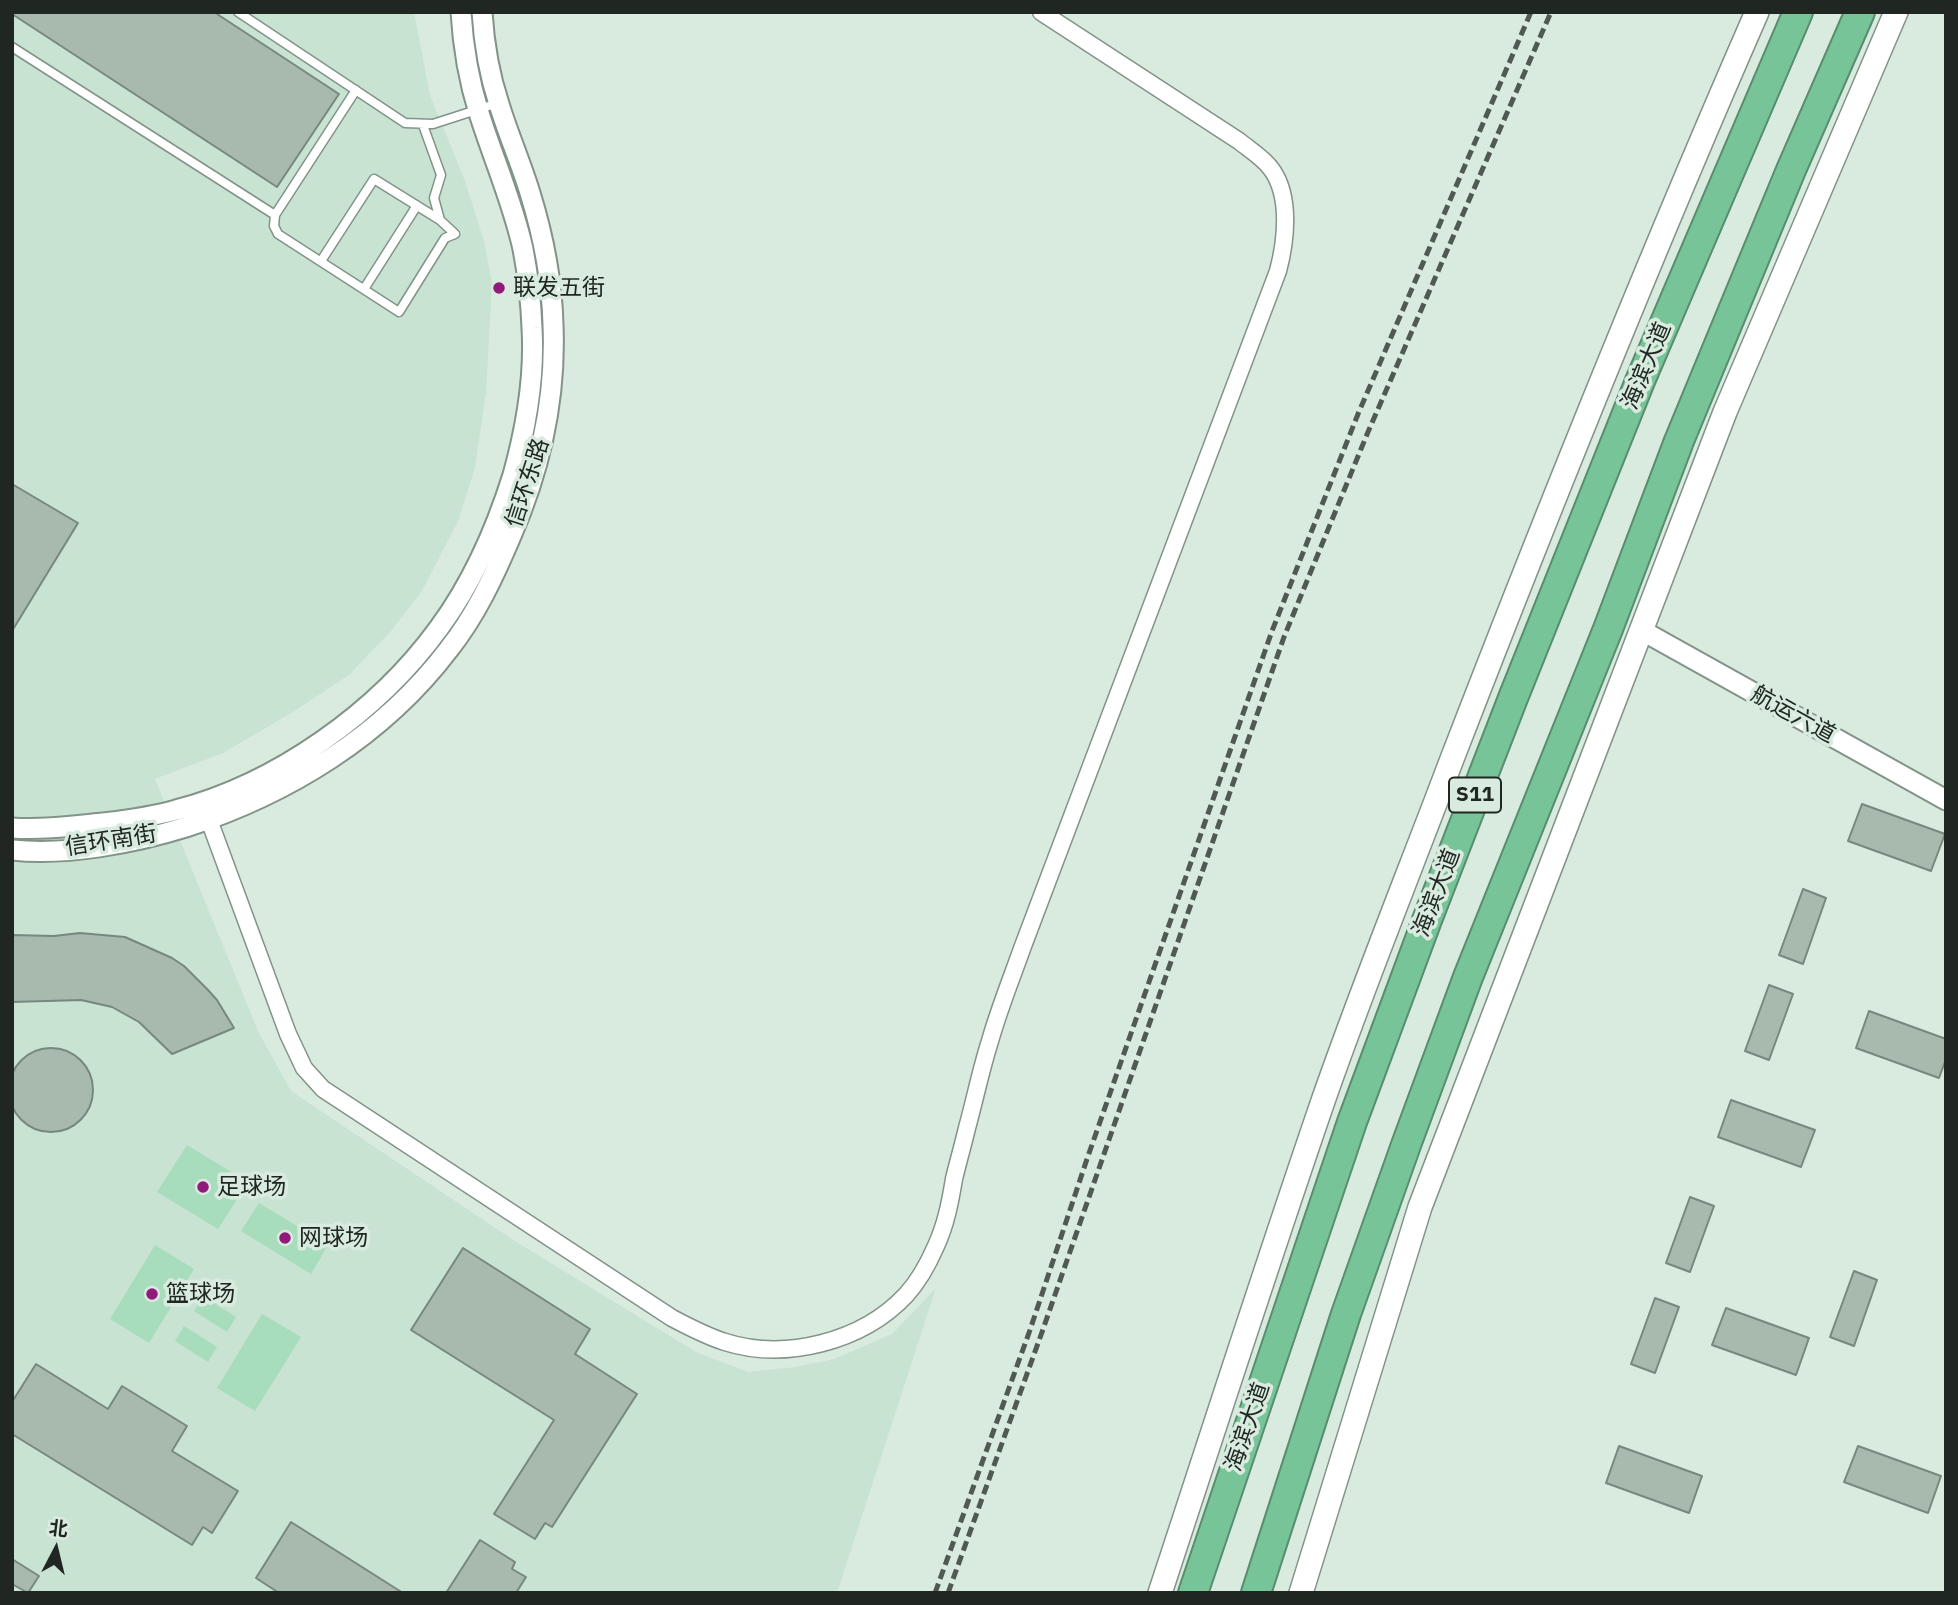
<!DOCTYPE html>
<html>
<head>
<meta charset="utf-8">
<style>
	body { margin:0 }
	#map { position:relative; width:1958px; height:1605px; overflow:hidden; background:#d9ebdf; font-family:"IBM Plex Sans","Noto Sans SC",sans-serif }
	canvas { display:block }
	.frame { position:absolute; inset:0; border:14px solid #202722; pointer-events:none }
	.north { position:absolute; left:21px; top:1514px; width:70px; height:70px; -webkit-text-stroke:5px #d9ebdf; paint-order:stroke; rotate:7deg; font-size:19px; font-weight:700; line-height:28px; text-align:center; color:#202722 }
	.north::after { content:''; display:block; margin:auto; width:24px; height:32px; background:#202722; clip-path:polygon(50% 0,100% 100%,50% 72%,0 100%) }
</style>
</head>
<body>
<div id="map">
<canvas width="1958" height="1605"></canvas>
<div class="frame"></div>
<div class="north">北</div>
</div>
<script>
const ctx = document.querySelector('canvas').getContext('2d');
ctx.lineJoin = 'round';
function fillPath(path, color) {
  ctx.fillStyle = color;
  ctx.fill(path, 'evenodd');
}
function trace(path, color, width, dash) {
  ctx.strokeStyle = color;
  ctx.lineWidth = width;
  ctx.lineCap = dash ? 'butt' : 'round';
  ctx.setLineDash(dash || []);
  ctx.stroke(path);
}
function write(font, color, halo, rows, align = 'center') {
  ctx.font = font + ' "IBM Plex Sans","Noto Sans SC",sans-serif';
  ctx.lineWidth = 7;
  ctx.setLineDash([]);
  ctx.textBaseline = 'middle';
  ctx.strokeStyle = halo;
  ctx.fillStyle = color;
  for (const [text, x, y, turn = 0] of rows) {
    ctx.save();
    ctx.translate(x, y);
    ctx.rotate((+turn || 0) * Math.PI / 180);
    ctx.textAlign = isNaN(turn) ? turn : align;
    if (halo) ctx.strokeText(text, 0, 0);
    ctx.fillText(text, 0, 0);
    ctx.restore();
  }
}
fillPath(new Path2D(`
	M12,12H414L430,95L465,181L484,241L492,283L486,393L475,468L458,521L422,591L390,632L349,675L293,712L223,753L155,779L258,1031L291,1091L515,1241L696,1352L748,1372L796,1367L834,1359L892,1334L936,1288L837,1593H12Z`), '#c9e3d3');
fillPath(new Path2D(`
	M187,1145L248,1182L218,1229L157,1192Z
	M259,1203L328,1245L311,1274L241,1231Z
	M155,1245L194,1269L149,1343L110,1319Z
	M203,1296L236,1317L227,1332L194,1311Z
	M262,1314L301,1337L255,1411L217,1388Z
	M184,1326L217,1347L208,1362L175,1341Z`), '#a7dcbc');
const building = new Path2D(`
	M12,12H214L339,94L277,187L12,14Z
	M12,484L78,523L12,631Z
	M1862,804L1945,834L1931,871L1848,841Z
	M1803,889L1826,898L1803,964L1779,955Z
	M80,933L125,937L172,958L184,966L208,990L217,1000L234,1028L172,1054L139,1022L112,1007L81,1000L12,1002V935L54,936Z
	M1769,985L1793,994L1769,1060L1745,1051Z
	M1869,1011L1946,1039V1059L1939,1078L1856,1048Z
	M9 1090a42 42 0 1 1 84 0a42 42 0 1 1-84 0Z
	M1731,1100L1815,1130L1801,1167L1718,1137Z
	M1690,1197L1714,1206L1690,1272L1666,1263Z
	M463,1248L590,1329L575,1354L637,1394L552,1527L545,1523L535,1539L494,1514L554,1420L411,1330Z
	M1854,1271L1877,1280L1854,1346L1830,1337Z
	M1655,1298L1679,1307L1655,1373L1631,1364Z
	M1726,1308L1809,1338L1796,1375L1712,1345Z
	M36,1364L108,1409L122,1386L187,1426L172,1451L238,1491L212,1533L203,1527L192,1545L12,1434V1402Z
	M1619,1446L1702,1476L1689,1513L1606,1483Z
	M1858,1446L1941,1476L1928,1513L1844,1482Z
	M291,1522L403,1593H279L256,1578Z
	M480,1540L515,1562L512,1569L526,1577L516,1593H446Z
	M12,1559L39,1576L28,1593L12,1584Z`);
fillPath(building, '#a8baae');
trace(building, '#77887e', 2);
const service = new Path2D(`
	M238,12L405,123L433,124L498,103
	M12,47L275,215
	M423,125L441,175L434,198L440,220
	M321,261L374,179L440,220L455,234L445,238L399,312L278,234L274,226L275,215L356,90
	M364,289L416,207`);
const minor = new Path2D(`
	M205,809L288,1034L304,1068L323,1089L672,1318C689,1327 706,1336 725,1342C785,1361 862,1342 906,1295C918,1282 929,1262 936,1246C946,1224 950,1203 954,1179C958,1162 963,1145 967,1128C975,1099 981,1069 990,1041C999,1009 1012,977 1023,946L1278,271C1286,241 1291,197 1272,170C1264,158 1250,150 1239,141L1041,12`);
const tertiary = new Path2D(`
	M1641,630L1946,800
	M12,828C42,830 73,826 103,823C128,820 152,817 176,810C277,784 378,712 439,628C473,582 496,529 513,475C526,428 535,377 532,328C531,302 528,275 523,249C513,203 493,158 479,113C469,81 463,46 461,12
	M12,850C67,856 134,843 186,827C288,794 383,736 449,649C476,615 494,576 511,536C540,470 556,398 553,325C552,281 543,235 530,193C521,163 508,134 499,104C489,74 484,44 482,12`);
const secondary = new Path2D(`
	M1160,1593C1214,1429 1267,1264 1323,1101C1363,986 1409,873 1452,759C1549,508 1649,259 1757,12
	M1301,1593L1420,1207L1725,412L1896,12`);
const motorway = new Path2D(`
	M1193,1593L1352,1122L1427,920L1513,698L1640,381L1798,12
	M1256,1593L1346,1314L1406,1145L1468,977L1608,629L1679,441L1791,170L1860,12`);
trace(service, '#829388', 11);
trace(minor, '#829388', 19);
trace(tertiary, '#829388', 23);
trace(secondary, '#829388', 26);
trace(motorway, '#598d6f', 32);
trace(service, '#fff', 8);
trace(minor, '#fff', 16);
trace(tertiary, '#fff', 19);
trace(secondary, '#fff', 23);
trace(motorway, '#77c498', 28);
trace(new Path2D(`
	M935,1593L1030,1330L1087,1159L1272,631L1358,414L1531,12
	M948,1593L1041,1335L1284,637L1368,432L1551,12`), '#505a53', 5, [10, 5]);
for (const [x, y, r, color] of [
	[499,288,7,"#911b7a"],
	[203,1187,7,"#911b7a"],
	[285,1238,7,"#911b7a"],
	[152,1294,7,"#911b7a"]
]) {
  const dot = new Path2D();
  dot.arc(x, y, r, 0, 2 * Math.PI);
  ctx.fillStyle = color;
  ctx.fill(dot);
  trace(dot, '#d9ebdf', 2.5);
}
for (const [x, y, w] of [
	[1475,795,52]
]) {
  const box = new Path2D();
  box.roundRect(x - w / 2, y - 17.5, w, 35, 5);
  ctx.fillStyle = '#d9ebdf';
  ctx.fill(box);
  trace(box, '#202722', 2);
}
write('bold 21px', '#202722', null, [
	["S11",1475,795]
]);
write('23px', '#202722', '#d9ebdf', [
	["联发五街",513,288],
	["足球场",217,1187],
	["网球场",299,1238],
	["篮球场",166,1294]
], 'left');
write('23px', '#202722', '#d9ebdf', [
	["海滨大道",1647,366,-67],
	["信环东路",528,483,-72],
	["航运六道",1793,715,29],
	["信环南街",111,841,-9],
	["海滨大道",1437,893,-69],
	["海滨大道",1248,1427,-71]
]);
</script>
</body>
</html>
